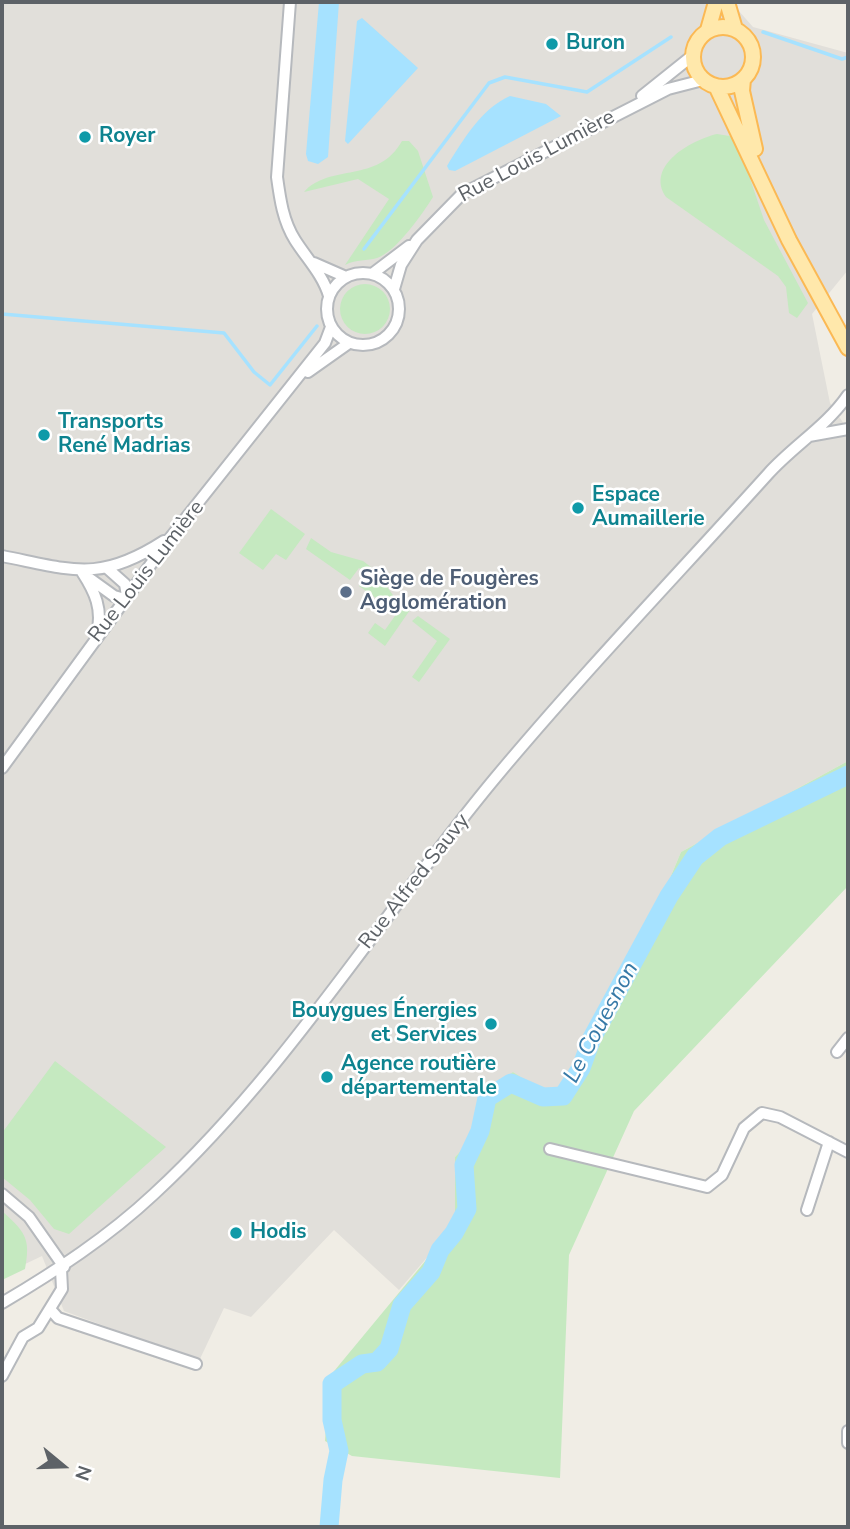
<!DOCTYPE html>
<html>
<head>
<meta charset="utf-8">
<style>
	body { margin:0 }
	#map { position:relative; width:850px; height:1529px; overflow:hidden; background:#f0ede5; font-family:"Nunito Sans",sans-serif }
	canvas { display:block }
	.frame { position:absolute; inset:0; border:4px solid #5d6267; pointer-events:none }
	.north { position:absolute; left:28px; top:1431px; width:70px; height:70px; -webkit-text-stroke:5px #fff; paint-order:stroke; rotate:109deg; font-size:19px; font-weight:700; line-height:28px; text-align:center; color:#5d6267 }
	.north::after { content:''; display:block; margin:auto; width:24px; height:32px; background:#5d6267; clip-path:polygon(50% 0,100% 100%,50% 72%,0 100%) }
</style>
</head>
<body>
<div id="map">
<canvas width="850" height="1529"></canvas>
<div class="frame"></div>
<div class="north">N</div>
</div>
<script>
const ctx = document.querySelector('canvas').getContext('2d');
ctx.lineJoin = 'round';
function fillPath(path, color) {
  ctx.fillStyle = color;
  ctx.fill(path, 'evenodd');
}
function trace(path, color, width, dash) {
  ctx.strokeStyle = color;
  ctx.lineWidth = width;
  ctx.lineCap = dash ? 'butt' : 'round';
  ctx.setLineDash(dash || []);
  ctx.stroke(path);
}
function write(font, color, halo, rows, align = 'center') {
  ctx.font = font + ' "Nunito Sans",sans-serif';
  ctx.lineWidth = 5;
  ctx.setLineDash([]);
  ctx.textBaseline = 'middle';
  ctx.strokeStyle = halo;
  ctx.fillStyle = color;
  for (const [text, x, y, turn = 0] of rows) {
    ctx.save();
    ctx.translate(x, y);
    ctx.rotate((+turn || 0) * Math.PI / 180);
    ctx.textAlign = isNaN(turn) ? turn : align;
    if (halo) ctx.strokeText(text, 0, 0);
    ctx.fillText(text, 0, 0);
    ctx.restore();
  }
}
fillPath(new Path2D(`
	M2,2H731L753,27L848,53V270L812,314L830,403L848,430V761L681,852L597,1051L578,1061L567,1090L555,1100L513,1072L480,1131L455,1157V1225L399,1290L334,1230L251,1317L224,1308L199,1361L64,1311L42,1256L2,1275Z`), '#e1dfda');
fillPath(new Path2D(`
	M717,134L736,137L764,220L808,303L797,318L789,313L786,287L778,276L666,197C645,166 691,140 717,134Z
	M402,141H409L418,151L433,197C423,213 396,252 377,258C367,261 357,259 345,265L389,199L358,179L304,192C330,163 378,184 402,141Z
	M340 309a25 25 0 1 1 50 0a25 25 0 1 1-50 0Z
	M271,509L305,534L286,560L276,554L263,570L239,553Z
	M311,538L331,552L363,561L375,570L395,598L410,610L385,646L368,633L375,623L385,630L397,613L359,586L366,573L359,568L350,580L306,549Z
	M418,616L450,639L419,682L412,677L437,641L412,621Z
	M848,761V886L634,1111L569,1255L560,1478L352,1456L325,1441L330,1376L455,1225V1157L480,1131V1097L513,1072L555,1099L566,1090L578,1061L597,1051L681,852Z
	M55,1061L166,1147L69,1234L54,1229L30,1200L2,1177V1133Z
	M2,1211C25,1232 31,1238 25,1269L2,1280Z`), '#c5e9c0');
fillPath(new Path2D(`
	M319,2H339L328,157L318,164L308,161L306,154Z
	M362,18L418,68L348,144L345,141L357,21Z
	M510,96L546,104L561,116L455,171L449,170L447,166C463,140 482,108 510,96Z`), '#a6e2ff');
trace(new Path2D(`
	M763,32L842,59L848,57
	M364,249L489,83L505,77L587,92L671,37
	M2,314L224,333L254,372L270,385L317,326`), '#a6e2ff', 3.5);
trace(new Path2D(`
	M329,1527L333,1480L339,1451L332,1420V1384L362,1364L377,1362L389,1349L402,1305L431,1272L440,1250L454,1233L467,1209L464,1165L480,1131L487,1098L511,1083L543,1097L563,1096L581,1068L592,1038L669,896L695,857L720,837L848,775`), '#a6e2ff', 19);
const minor = new Path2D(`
	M290,2L277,177C280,199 283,221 295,240C307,259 323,275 329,296
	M642,96L692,56
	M314,263L346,277
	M327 309a36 36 0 1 1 72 0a36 36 0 1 1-72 0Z
	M372,274L409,246
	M394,289L401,265L417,240L462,194L668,89L703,80
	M308,372L349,343
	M809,436L848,429
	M2,556C73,570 99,583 164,541
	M107,568L125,584L127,596
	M82,572C95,592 103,609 97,634
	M89,578L114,596L125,599
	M2,768L170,538L325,343L331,327
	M837,1052L848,1038
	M550,1149L707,1187L722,1175L744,1128L762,1113L780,1117L848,1152
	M2,1194L29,1217L64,1267
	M807,1210L829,1142
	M2,1303C56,1271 108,1237 154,1194C287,1071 381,915 496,777C583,673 677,575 768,474C793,446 827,426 848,395
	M50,1309L58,1318L196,1364
	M2,1376L23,1337L38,1328L62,1289L61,1269
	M848,1431V1443`);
const major = new Path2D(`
	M727,2L735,29
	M693 57a30 30 0 1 1 60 0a30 30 0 1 1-60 0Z
	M708,30L716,2
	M743,79L742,91L755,149
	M716,86L789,240L848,348`);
trace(minor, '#b6b9bd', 14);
trace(major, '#fbb954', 18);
trace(minor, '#fff', 10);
trace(major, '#ffe8ab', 14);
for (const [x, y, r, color] of [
	[552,44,7,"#0f9aa8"],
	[85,137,7,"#0f9aa8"],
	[44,435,7,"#0f9aa8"],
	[578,508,7,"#0f9aa8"],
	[346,592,7,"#5c6f8a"],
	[491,1024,7,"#0f9aa8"],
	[327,1077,7,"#0f9aa8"],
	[236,1233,7,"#0f9aa8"]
]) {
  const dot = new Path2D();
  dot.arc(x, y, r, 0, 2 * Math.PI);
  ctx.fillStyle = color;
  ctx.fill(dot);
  trace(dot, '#fff', 2.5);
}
write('bold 21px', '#0d838f', '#fff', [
	["Buron",566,44],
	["Royer",99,137],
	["Transports",58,423],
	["René Madrias",58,447],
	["Espace",592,496],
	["Aumaillerie",592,520],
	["Bouygues Énergies",477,1012,"right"],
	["et Services",477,1036,"right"],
	["Agence routière",341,1065],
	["départementale",341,1089],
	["Hodis",250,1233]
], 'left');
write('21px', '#5d6267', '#fff', [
	["Rue Louis Lumière",537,157,-28],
	["Rue Louis Lumière",147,572,-52],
	["Rue Alfred Sauvy",415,882,-52]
]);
write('bold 21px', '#4e5e75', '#fff', [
	["Siège de Fougères",360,580],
	["Agglomération",360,604]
], 'left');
write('italic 23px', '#377aa7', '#fff', [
	["Le Couesnon",602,1023,-62]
]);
</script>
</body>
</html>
